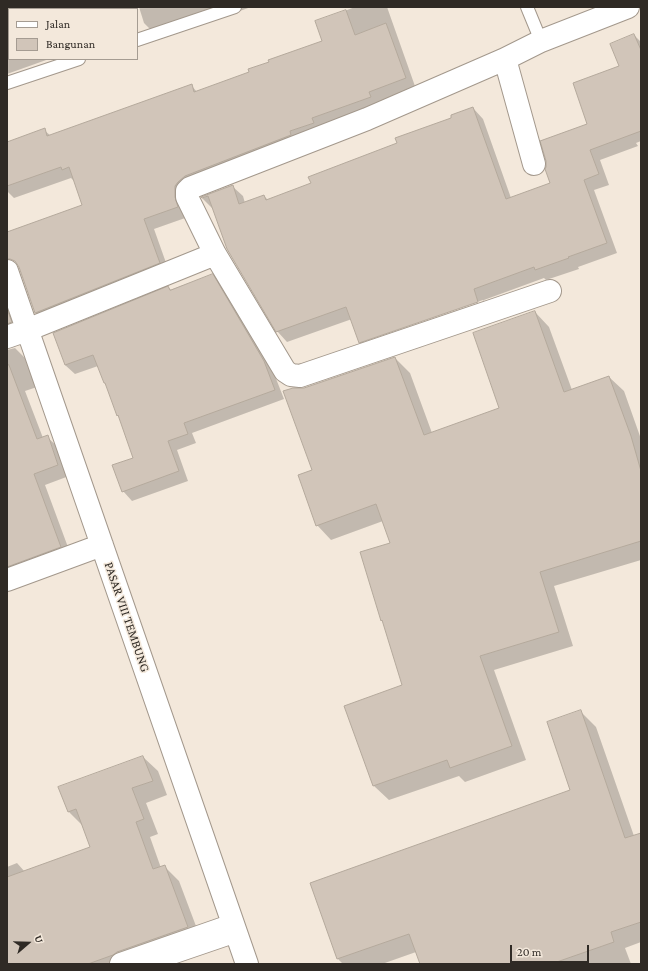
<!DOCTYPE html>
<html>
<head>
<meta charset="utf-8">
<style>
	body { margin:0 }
	#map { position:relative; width:648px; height:971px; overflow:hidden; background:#f3e8db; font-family:"Crimson Pro",serif }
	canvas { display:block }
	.frame { position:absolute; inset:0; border:8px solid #2f2a25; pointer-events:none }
	.legend { position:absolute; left:8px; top:8px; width:130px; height:52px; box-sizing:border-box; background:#f3e8db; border:1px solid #a59c92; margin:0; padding:5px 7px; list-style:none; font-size:12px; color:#2f2a25 }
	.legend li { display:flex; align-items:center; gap:8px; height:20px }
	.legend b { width:20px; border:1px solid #a59c92 }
	.north { position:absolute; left:8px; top:923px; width:40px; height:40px; -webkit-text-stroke:3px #f3e8db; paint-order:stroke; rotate:70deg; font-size:11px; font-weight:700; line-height:16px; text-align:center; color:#2f2a25 }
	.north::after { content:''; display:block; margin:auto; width:14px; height:18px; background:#2f2a25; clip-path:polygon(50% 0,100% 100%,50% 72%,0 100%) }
	.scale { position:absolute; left:510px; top:945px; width:79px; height:18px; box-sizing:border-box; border:2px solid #2f2a25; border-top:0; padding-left:5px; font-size:12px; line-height:14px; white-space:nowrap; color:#2f2a25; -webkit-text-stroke:3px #f3e8db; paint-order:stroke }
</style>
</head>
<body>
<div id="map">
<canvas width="648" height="971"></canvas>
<div class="frame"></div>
<ul class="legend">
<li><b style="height:5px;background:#fff"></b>Jalan</li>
<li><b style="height:11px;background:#d1c5b9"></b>Bangunan</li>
</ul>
<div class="north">U</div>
<div class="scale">20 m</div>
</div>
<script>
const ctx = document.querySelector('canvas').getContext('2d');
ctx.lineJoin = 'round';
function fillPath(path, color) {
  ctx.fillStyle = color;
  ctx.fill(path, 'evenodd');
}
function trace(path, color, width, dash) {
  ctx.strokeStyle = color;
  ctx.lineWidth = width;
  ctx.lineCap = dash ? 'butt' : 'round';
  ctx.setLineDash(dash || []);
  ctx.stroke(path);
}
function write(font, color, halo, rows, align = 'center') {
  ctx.font = font + ' "Crimson Pro",serif';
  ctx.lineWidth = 3;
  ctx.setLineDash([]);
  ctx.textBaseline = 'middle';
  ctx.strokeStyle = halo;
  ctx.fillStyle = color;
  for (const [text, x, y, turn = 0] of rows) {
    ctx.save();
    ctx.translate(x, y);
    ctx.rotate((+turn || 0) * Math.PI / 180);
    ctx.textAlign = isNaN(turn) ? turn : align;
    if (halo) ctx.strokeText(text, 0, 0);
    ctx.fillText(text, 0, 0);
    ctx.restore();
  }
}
fillPath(new Path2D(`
	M7,7H67L61,9H9V59H49L7,74Z
	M139,7H251L209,22L155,34L144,23Z
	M355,7H387L416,89L196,187L188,217L154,229L170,274L46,323L36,313L29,293L84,206L74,180H73L71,178L14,198L7,191V143L44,130L51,136L191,85L197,92L251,73L323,41L316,22Z
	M634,35L641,42V141L636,143L638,146L600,160L609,185L594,190L617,253L578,267L579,269L546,280L544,278L484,300L488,313L370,353L360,342L352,319L287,342L277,331L213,209L202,198L232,186L243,196L245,203L264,196L268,200L312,184L473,108L483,119L511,198L551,183L588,125L621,67ZM483,300L484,301L364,342V340Z
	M212,276L222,285L273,371L284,399L192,433L196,443L177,450L188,481L132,501L123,491L134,458L120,417L118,415L107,385L105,383L98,366L75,374L65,365L168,287L171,290Z
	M7,305L15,314L22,334L7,344Z
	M535,312L549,327L572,390L609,377L624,391L641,439V560L554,586L573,646L494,670L526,760L465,782L459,776L389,800L374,786L345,707L403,686L384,622L382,620L391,543L383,521L331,540L317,525L313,471L304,389L395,358L410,373L432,433L501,409Z
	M15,348L27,360L37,387L25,391L43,438L47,437L59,448L69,476L45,485L72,558L7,578V350Z
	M580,711L596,727L634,836L641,834V942L625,948L631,964H421L416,952L382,964H343L338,959L311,884L572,790Z
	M143,757L158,771L167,795L146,803L158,834L150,837L161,868L164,866L179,881L202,942L139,964H7V867L17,863L25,872L92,847L84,827L69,812Z`), '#0003');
const building = new Path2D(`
	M346,10L355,35L386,23L406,78L369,92L371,97L312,118L314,123L290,131L291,135L185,176L178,182L175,186V197L178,207L144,219L160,263L35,313L19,267L15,261L10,259H7V232L82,205L69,167L62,170L61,167L7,186V142L45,128L47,136L192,84L194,92L249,72L248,69L269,62L268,60L322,41L315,21Z
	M634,34L641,50V131L590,150L599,174L584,180L607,243L568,257L569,258L535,270L534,267L474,289L478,302L359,343L346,307L276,332L227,249L208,196L202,198L201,197L233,185L239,204L264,195L266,200L311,183L308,177L397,143L395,138L451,118V115L473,107L506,199L550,183L545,169L546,167V161L540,141L587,124L573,83L619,66L610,44Z
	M213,274L264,361L275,390L184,423L188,434L168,441L179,471L122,492L112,465L133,458L118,415L117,416L105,383H104L93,355L65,365L53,333L168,286L170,290Z
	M7,309L12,322L7,324Z
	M535,311L564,392L609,376L631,436L641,471V541L540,572L559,632L480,656L512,746L450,768L447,760L373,786L344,706L402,685L382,620L381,621L360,552L390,543L376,504L316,526L298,475L312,470L283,391L293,388H304L395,357L424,435L499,408L473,333Z
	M9,365L37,439L48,435L58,465L34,474L61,547L7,567V366Z
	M581,710L625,838L641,833V922L611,932L614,942L551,964H420L409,934L337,959L310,883L570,790L547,722Z
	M143,756L153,781L132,788L144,819L136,822L153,869L165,865L188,927L117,952L113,955L88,964H7V877L90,847L76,809L68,812L58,787Z`);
fillPath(building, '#d1c5b9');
trace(building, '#b4a99c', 1);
const service = new Path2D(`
	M527,7L541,41
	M137,40L235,7
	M7,83L79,59
	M155,964L237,936`);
const minor = new Path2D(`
	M505,59L534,164
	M7,271L247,964
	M550,291L300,376L291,375L285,371L215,254L187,197V191L190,188L367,119L505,59L541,41L628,7
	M7,337L27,330L215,254
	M7,580L102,545
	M121,964L233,925`);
trace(service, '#a3988c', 14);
trace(minor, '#a3988c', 24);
trace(service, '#fff', 12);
trace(minor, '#fff', 22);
write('13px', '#2f2a25', '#f3e8db', [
	["PASAR VIII TEMBUNG",127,617,71]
]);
</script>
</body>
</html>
